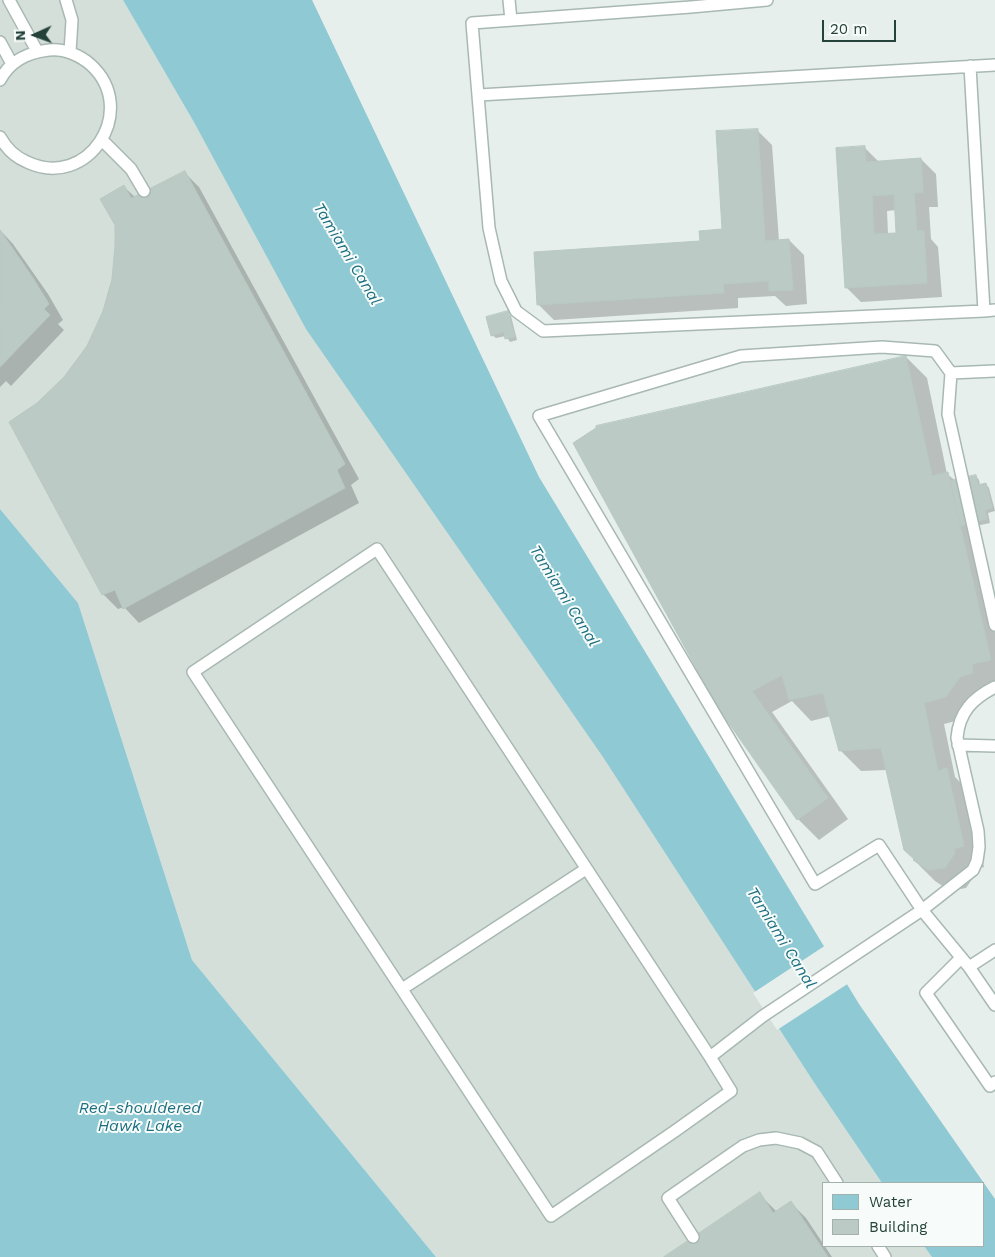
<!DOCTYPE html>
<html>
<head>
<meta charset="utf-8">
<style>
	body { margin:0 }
	#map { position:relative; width:995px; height:1257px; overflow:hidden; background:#e6efeb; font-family:"Work Sans",sans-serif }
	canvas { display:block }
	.legend { position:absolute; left:822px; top:1182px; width:162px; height:65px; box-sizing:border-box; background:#f7fbf9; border:1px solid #a3b1ad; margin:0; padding:6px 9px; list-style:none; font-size:15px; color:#24423a }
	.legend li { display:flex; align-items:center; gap:10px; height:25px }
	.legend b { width:25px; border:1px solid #a3b1ad }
	.north { position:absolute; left:10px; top:10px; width:50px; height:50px; -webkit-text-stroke:4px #f7fbf9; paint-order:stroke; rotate:268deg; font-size:14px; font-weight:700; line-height:20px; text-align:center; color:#24423a }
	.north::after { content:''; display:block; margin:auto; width:18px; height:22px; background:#24423a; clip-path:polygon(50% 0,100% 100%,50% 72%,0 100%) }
	.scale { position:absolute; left:822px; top:20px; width:74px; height:22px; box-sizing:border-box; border:2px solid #24423a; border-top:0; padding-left:6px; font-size:15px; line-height:18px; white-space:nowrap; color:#24423a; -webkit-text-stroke:4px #f7fbf9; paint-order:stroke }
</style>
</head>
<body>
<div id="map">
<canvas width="995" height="1257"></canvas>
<ul class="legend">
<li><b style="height:14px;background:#8ec9d4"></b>Water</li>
<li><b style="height:14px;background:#bbcac4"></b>Building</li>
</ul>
<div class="north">N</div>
<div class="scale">20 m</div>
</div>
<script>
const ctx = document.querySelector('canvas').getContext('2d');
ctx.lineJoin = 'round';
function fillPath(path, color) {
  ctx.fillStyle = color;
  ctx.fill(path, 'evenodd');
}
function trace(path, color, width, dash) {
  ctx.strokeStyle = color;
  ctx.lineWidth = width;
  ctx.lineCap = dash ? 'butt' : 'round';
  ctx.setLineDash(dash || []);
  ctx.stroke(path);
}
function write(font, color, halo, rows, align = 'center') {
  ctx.font = font + ' "Work Sans",sans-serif';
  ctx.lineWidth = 4;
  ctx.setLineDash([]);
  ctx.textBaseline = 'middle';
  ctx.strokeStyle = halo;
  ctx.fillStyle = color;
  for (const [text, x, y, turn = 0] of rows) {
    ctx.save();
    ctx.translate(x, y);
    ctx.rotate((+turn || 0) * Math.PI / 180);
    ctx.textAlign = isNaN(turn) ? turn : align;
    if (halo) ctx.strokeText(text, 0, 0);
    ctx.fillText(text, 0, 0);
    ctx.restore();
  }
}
fillPath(new Path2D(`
	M0,0H123L195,124L815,1084L882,1183H824V1246H924L932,1257H436L192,960L78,603L0,509Z`), '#d4dfda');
fillPath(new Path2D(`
	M123,0H312L539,477L859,1004L995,1199V1257H932L924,1246H984V1183H882L815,1084L603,757L306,329L195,124Z
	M0,509L78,603L192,960L436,1257H0Z`), '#8ec9d4');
fillPath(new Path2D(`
	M826,945L849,983L777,1030L753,993Z`), '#e6efeb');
fillPath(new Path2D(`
	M757,130L772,145L779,241L789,240L804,255L807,304L786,306L775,296L738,298V308L554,320L539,305L535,253L701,242L724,230Z
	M865,148L879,162L921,159L936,174L938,207H929L931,239L938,247L942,297L861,302L846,287ZM896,210L898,234H888L887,211Z
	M184,172L199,187L359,479L351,485L359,503L139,623L124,607L118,609L103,594L29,410L52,392L77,363L99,325L113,279L124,187L135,197Z
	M0,230L13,244L48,294L63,320L58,324L64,330L11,386L6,381L0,387Z
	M507,313L511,316L517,340L510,342L506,336L496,338L492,335Z
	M906,357L927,378L947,474L956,481L976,476L979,480L980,485L986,484L989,488L995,511L988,513L990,523L976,526L995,609V684L981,698L967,718L944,724L955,777L968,790L984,867L975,870V875L966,888L950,891L935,881L914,860L887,770L861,771L840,750L831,716L811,721L792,701L772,712L848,819L819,840L798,819L719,707Z
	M759,1194L777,1212L791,1203L806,1218L832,1257H666Z`), '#0003');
const building = new Path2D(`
	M758,129L765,241L789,239L793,290L769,291V281L723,284L724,293L537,305L534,252L700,241L699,231L722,229L716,131Z
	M865,146L866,162L921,158L923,192L914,193L917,231H924L927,283L845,288L836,148ZM894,195L896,233L874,234L872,196Z
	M185,171L345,464L337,470L345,488L123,609L115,590L102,595L9,422L37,403L64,377L87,346L103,311L112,279L115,246V225L100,199L124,185L131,198Z
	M0,230L33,278L49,304L44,309L50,315L0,367Z
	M508,311L515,337L505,339L504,332L491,336L486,317Z
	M906,356L932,476L948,472L991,660L972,664L973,673L960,677L946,697L924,703L938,771L947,768L964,846L954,849L955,853L945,868L928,870L913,860L914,859L904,850L881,748L839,751L823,693L789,700L782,675L752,691L828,798L797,820L718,708L573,443L596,428V426Z
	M976,475L978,485L986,483L992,508L985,510L987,519L960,526L950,481Z
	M760,1192L773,1213L791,1201L828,1257H664Z`);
fillPath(building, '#bbcac4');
trace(building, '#b8c9c2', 1);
const lane = new Path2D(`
	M9,0L37,51
	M66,0L72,20L70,52
	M509,0L511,20
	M767,0L691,7L472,23L489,228L501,281L516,311L543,331L984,311
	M0,42L12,64
	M970,66L984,311L995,310
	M0,80C10,61 29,52 49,50C64,48 81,56 91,65C140,110 88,191 27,162C15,157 6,148 0,137
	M479,95L995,65
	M102,140L131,169L144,191
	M951,373L995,371
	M995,625L948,414L951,373L935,351L882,347L741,356L539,416L815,884L879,845L922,910L969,967L995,1005
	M958,745L995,746
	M961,958L926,993L990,1086L995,1082
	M969,967L995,950
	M402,989L586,869
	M710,1057L731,1091L675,1131L551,1216L193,672L377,549L710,1057L763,1016L922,910L973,870L977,861L979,847L978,831L957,738C959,712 973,698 995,687
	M693,1237L668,1198L743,1146L759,1140L776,1138L800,1143L817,1152L837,1183
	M878,1246L885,1257`);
trace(lane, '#a8b8b2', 14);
trace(lane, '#fff', 11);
write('italic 16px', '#1c6f80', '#f7fbf9', [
	["Tamiami Canal",347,254,59],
	["Tamiami Canal",564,596,58],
	["Tamiami Canal",781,938,58],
	["Red-shouldered",140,1108],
	["Hawk Lake",140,1126]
]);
</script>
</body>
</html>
